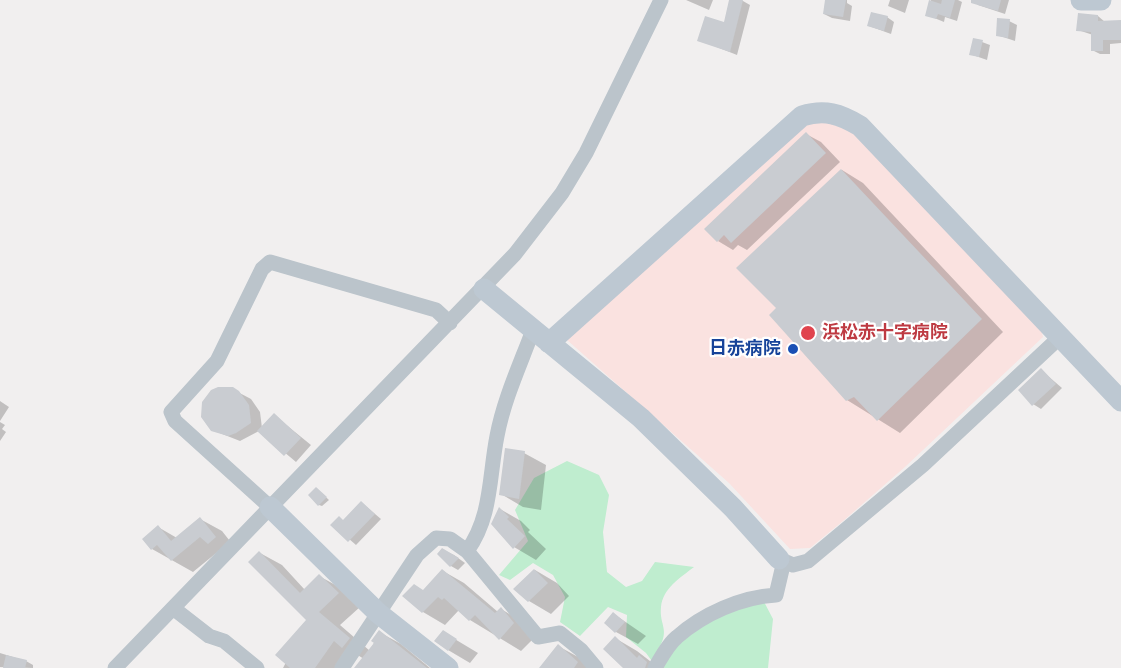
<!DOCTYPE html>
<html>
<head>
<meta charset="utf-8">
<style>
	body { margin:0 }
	canvas { display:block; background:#f1efef }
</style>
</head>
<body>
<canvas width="1121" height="668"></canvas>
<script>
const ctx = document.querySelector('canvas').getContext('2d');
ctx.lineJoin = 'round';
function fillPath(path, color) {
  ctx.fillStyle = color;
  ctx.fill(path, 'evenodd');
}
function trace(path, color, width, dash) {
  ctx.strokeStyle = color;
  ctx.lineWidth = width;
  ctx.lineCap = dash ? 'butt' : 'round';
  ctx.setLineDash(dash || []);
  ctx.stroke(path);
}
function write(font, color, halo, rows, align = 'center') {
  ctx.font = font + ' "DejaVu Sans","Noto Sans JP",sans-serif';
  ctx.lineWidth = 4.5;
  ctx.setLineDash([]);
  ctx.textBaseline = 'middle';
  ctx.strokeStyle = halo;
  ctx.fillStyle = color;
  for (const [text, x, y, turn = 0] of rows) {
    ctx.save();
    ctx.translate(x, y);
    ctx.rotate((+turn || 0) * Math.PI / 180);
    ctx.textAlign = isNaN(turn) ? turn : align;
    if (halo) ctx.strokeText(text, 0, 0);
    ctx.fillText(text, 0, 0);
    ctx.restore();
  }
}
fillPath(new Path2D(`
	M809,123H828L849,130L864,142L1041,329L1043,337L905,467L843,521L810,548L790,549L729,483L567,340Z`), '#fae2e0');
fillPath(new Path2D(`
	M567,461L599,475L609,495L603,532L607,572L626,587L642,581L655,562L694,567C680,578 663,588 661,607C659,625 670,629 659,648L695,620L762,598L773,619L768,668H657L646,653L626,637L627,615L608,607L580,636L560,622L565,597L553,575L533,563L510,580L499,575L528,541L515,510L534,478Z`), '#bfedcf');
fillPath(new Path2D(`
	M686,0H713L709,10Z
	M731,0L743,1L750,5L737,55L699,40L725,24Z
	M826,0H847V3L852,6L850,21L832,18L824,14Z
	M890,0H909L905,13L888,6Z
	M931,0H958L962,2L957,21L945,17L944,22L927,15Z
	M971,0H1009L1005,14L978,5Z
	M1098,16L1105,22L1121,21V43L1110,44V54H1100L1092,50L1093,35L1078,30Z
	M887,17L894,22L891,34L869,26Z
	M1009,21L1017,25L1015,41L997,35Z
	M974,39L990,45L987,60L970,54Z
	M806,134L821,142L840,162L747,250L738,245L733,250L718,241Z
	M842,170L863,183L1003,332L900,433L847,400L778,308Z
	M1041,370L1062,388L1041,409L1033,404Z
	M232,389L251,399L260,412L262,428L274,415L311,445L296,462L259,431L240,441L212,430Z
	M0,401L9,407L0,421Z
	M0,422L5,425L2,429L6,432L0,441Z
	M524,453L546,465L541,510L523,507L501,494Z
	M317,489L329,500L322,506L319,505Z
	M362,503L381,519L356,545L333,525L344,521Z
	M500,509L521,521L530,530L528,532L546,549L536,560L514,547Z
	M200,519L222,531L237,550H220L193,572L152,549L158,527L177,538Z
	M443,550L454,555L465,563L458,570L451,566Z
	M260,553L282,565L305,590L319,576L341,588L360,607L340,625L370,651L379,632L401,644L430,668H356L364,659L356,654L345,668H283L308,620Z
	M535,570L557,583L569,596L551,614L529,601Z
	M443,571L464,583L498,612L501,609L523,622L535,637L521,651L470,620L459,610L445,625L423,612L404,596L424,591Z
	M614,614L646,636L638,644L616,632Z
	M443,632L478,653L470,663L448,650Z
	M615,638L637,651L659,668H625Z
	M558,646L580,658L590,668H540Z
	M0,653L26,661L33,665V668L0,667Z`), '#0003');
fillPath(new Path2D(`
	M729,0H743L730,52L697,41L705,16L724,22Z
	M825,0H846L843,17L823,14Z
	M929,0L941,4L942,0H955L950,18L938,14L936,19L925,16Z
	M971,0H1001L998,11L971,3Z
	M871,12L888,16L884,31L867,26Z
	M1078,13L1098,15V21L1121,20V40H1103V51H1091V32L1076,31Z
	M997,18L1010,19L1008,38L996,36Z
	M973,38L983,40L979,57L969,55Z
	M806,132L826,153L731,243L724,235L717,242L704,229Z
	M841,169L982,319L877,421L854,397L846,401L769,315L776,308L736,268Z
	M1041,368L1056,384L1032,406L1018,390Z
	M218,387H233L239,391L249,405L251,423L236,433L228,436L211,431L201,417L202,402L211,390Z
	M274,413L301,438L284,456L257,431Z
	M505,448L525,451L519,499L499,495Z
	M316,487L327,497L318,506L308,495Z
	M361,501L375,514L348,542L330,525L339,516L343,520Z
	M499,507L509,517L507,519L525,536L513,549L491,524Z
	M200,517L216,537L208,544L200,537L171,561L157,545L151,550L142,539L158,525L171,541Z
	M442,548L459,558L450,567L437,554Z
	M259,551L300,593L319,574L339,593L319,612L350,638L342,648L334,641L315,668H290L275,655L306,620L248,562Z
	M442,569L495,613L501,607L514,623L499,640L475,615L469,621L444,598L442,600L438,597L422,613L402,596L414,584L423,590Z
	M534,569L548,583L528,602L513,589Z
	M613,612L625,622L615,633L604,623Z
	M379,630L427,668H354L374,643L371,641Z
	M443,630L457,639L448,651L434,641Z
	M615,636L637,658L639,655L647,662L645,668H623L603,649Z
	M558,644L578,662L574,668H539Z
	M6,655L27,660L25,668H3Z`), '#c9ccd1');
trace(new Path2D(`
	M270,507L175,421L171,412L217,361L262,269L270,262L436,310L450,323
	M467,551C492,517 489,476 497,436C504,399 520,365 533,330
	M779,559L793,565L808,561L923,465L1060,337
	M173,608L209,636L224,641L257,668
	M115,668L515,254L562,193L586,153L661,0
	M342,668L417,555L436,538L450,539L467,551L538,637L560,633L581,650L596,668
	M655,668C661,658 668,644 677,637C703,614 741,597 776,595L784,561`), '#bbc4cb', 15);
trace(new Path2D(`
	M1081,0H1101
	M484,289L641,418L733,508L779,559
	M549,343L802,116C825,109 840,114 860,126L1121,401
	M270,507L378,613L448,668`), '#bdc8d2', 21);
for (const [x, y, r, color] of [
	[808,333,8,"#e0444e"],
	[793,349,6,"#1a4fb4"]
]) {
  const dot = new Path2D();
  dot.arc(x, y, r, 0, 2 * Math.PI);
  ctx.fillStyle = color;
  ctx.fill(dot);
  trace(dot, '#fff', 2);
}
write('bold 18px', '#be3a42', '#fff', [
	["浜松赤十字病院",822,333]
], 'left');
write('bold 18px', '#164399', '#fff', [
	["日赤病院",781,349]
], 'right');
</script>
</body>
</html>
